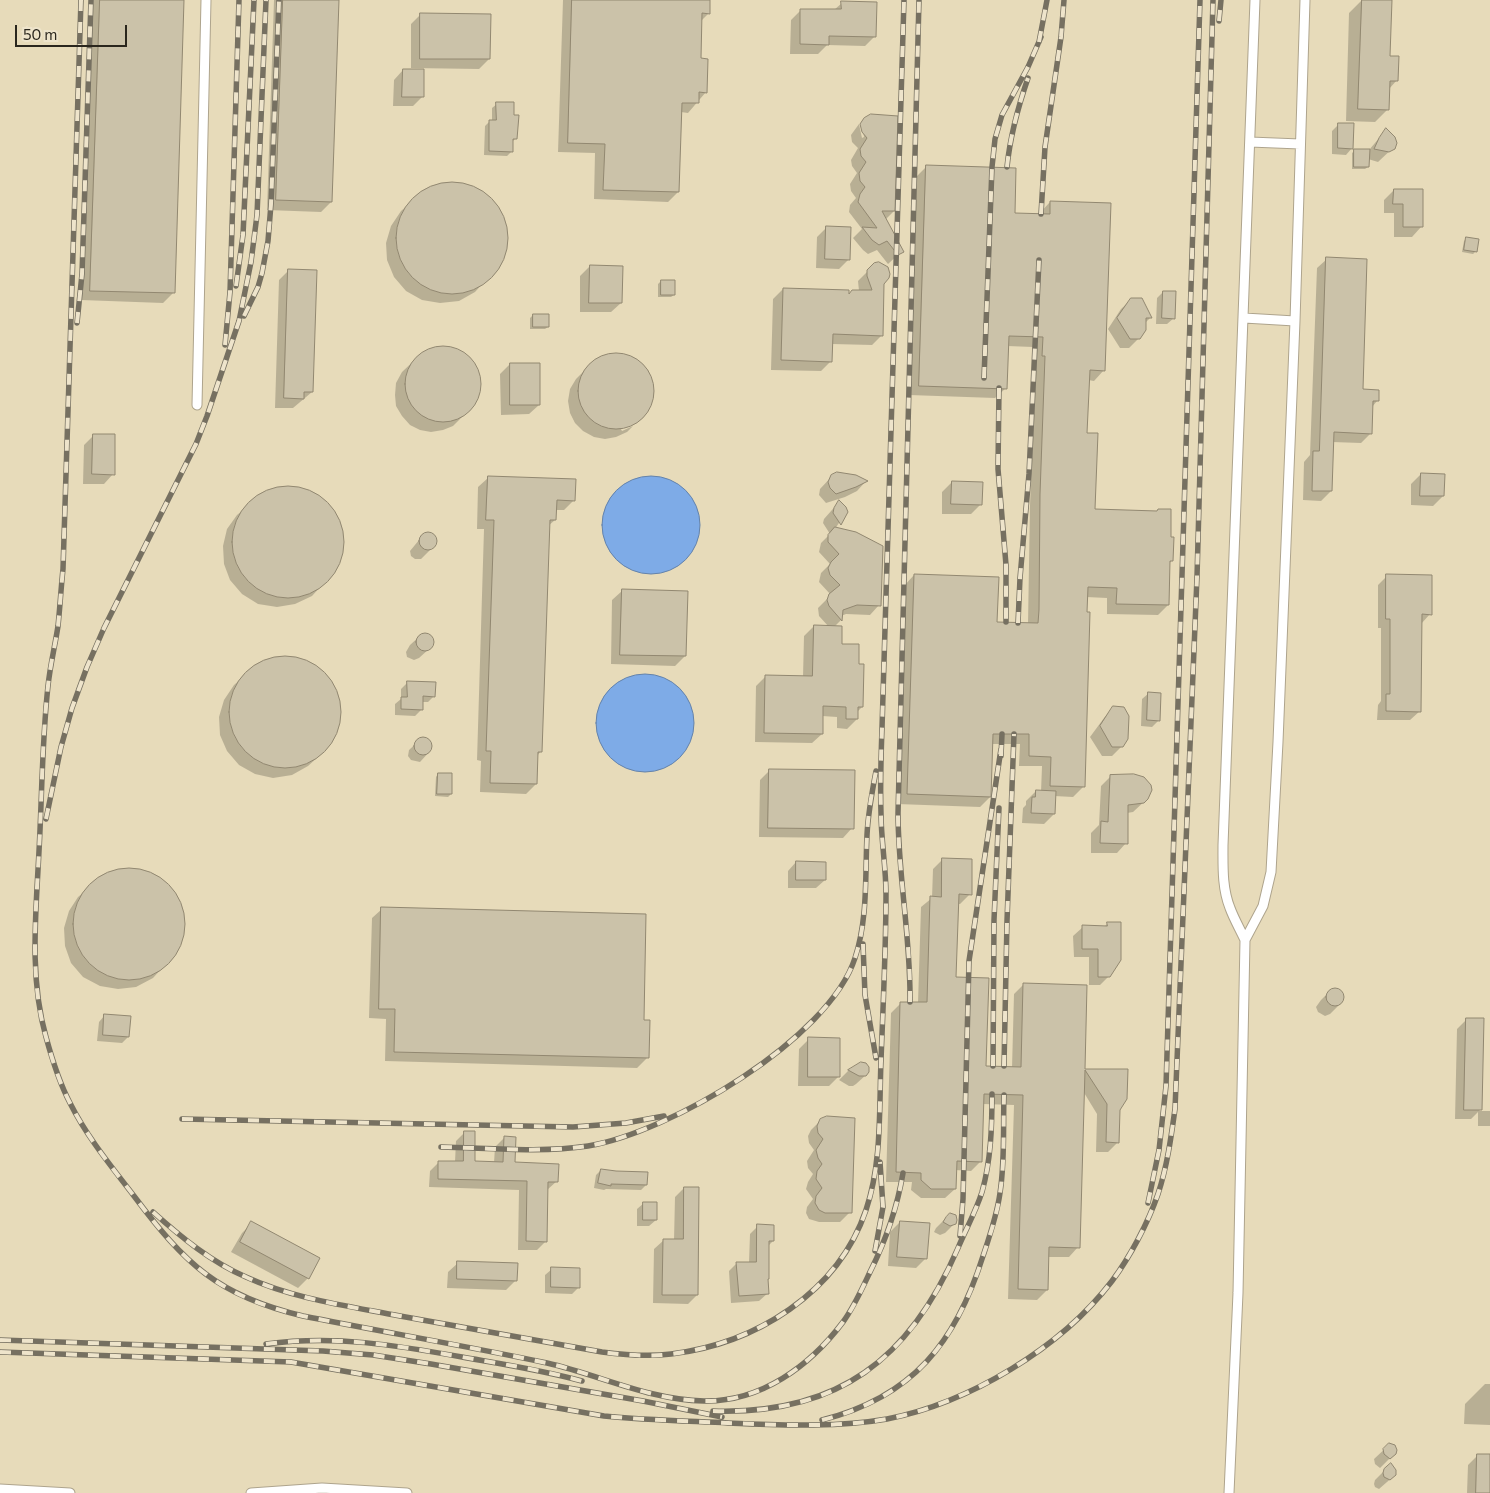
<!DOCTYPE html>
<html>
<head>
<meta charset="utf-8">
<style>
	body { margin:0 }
	#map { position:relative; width:1490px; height:1493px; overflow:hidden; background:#eee4cb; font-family:Commissioner,sans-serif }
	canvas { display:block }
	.scale { position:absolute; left:15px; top:25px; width:112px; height:22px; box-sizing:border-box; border:2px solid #2a261d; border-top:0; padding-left:6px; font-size:15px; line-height:18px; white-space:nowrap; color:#2a261d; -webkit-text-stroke:4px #eee4cb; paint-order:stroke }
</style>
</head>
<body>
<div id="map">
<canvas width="1490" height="1493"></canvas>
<div class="scale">50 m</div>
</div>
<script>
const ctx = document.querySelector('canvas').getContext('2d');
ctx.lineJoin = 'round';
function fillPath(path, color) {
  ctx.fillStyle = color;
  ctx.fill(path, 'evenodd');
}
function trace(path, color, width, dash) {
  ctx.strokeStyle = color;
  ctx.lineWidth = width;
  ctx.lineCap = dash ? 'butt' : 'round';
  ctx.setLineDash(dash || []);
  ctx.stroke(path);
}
fillPath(new Path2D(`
	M0,0H1490V1493H0Z`), '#e7dbba');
const water = new Path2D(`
	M602 525a49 49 0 1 1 98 0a49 49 0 1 1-98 0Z
	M596 723a49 49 0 1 1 98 0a49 49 0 1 1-98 0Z`);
fillPath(water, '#7eabe7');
trace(water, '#6583aa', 1);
fillPath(new Path2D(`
	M91,0H183L173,293L163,303L81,300Z
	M274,0H338L331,202L321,212L267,210Z
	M563,0H709V13L701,21L700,60L706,92L688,113L681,112L678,192L668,202L594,199L595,153L558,152Z
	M1362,0L1389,57L1397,80L1389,89L1388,109L1375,122L1346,121L1349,13Z
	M842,3L875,36L865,46L827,45L818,54H790L791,20L801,10H834Z
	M421,14L489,59L479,69L411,68V24Z
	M403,70L423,96L413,106H393L394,80Z
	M497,104L513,116L516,138L512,142V151L507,156L484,155L485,126L490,121H492V108Z
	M865,119L894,211L885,220L902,251L888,264L877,250L868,254L863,250L853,238L862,229L849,212L850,205L856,198L851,191L850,184L857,173L852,166L851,160L858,148L852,142L851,135L859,124L862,138L864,137L862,124H860Z
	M1339,124L1352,148L1346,155L1332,154V131Z
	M1386,130L1395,146L1378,162L1368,159V167L1365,169H1352V153L1355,150H1369Z
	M927,166L1013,214L1040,215V213L1050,202L1104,370L1094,381L1088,380L1086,434L1094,510L1170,538L1172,560L1169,564L1168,605L1158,615L1107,614V598L1086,597L1083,787L1073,797L1054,796V814L1044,824L1022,823L1023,808L1026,805V801L1036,791L1041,792L1042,766H1019L1020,744H992L990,797L980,807L897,804L904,586L914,575L996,623L1028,624L1030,505L1036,366H1033V347L1007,346L1006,388L995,398L909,395L917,176Z
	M459,183L476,189L490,199L501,214L506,232L505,250L498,267L475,292L459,301L440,303L422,300L406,291L394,277L387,260L386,243L391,226L401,211L425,190L442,184Z
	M1394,190L1421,227L1412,237H1394V213H1384V200Z
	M827,227L849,259L839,269L816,268L817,237Z
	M1467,238L1476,251L1473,254L1462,252L1464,241Z
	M1327,259L1361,390L1377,401L1372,407L1371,433L1361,443L1332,442L1331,491L1321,501L1303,500L1304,462L1310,455L1317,268Z
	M874,265L883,283L882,335L872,345L832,344L831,361L821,371L771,370L773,299L783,289L848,296L859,291L858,281Z
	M590,266L621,303L611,312H580V276Z
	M289,270L312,392L293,408H275L279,280Z
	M661,281L674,295L671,297H658V284Z
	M1163,292L1174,318L1167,324H1156L1157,298Z
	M1132,299L1150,318L1145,323L1139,338L1129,348H1120L1108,329L1121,309Z
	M533,315L548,327L545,329H530V318Z
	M444,347L455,349L466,355L474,364L479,374L480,386L478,397L472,407L453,426L443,430L431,432L420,430L410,425L402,416L396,406L395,395L396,383L402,372L421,354L432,348Z
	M617,354L629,356L639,362L648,370L652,381L654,393L651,404L646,414L639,421L621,429L622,431L633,426L627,432L616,437L605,439L594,437L583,431L575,423L570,413L568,401L570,389L576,379L595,360L606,355Z
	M510,364L539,405L529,414L501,415L500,374Z
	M94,435L113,474L104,484H83L84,445Z
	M834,474L866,481L857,491L845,497L826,503L819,495L820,489Z
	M1421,474L1443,496L1433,506L1411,505V484Z
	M488,478L574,500L564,510H555V520L548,526L541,751L537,756L536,784L526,794L480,792L481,761L477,760L484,529H477L478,487Z
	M952,482L981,504L971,514H942V492Z
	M296,487L313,492L327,503L338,518L343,536L342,554L335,571L312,596L295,604L277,607L258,604L242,594L230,580L224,564L223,546L227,529L237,515L262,494L278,488Z
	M839,502L846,512L835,529L879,605L870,615L846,614L841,616V620L834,627L840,645L857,665L862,707L857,712V719L847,729L837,728V717L822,716V734L812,743L755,742L756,686L766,676L803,677L804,636L814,626L829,627L819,616L818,608L831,595L819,582L821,573L830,564L819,552L821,543L830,534L823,523L824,519Z
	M429,533L436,537L435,545L421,559H415L411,556L410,551L424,534Z
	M1387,576L1430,614L1421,624L1420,711L1410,720H1377L1378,705L1381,701V628H1378V585Z
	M622,591L685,656L675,666L611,664L612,600Z
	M426,634L430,636L432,643L430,648L419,658L414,660L407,657L406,652L410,645L421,635Z
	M275,658H293L309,663L324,673L335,688L340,706L339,725L331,742L319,756L308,766L292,775L273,778L255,774L239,765L227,751L220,735L219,717L224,700L234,685L258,664Z
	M408,682L434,696L428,702H422V709L415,716L395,715V704L401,699V689Z
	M1149,693L1159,720L1152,727L1141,726L1142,699Z
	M1114,707L1122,746L1112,756H1102L1090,737L1104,718Z
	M422,738L429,741L431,746L430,751L420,762L411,760L408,756L409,750Z
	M770,770L852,828L843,838L759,837L760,780Z
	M438,774L451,794L448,797L435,796L436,777Z
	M1111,776L1147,799L1133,812L1127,813L1126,843L1117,853H1091V833L1099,825L1101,786Z
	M943,859L970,894L960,904H957L955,978L985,1067L1012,1068L1014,994L1024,984L1083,1070H1126L1118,1109V1142L1108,1152H1096L1097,1114L1083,1091L1078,1247L1069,1257H1048L1047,1290L1037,1300L1008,1299L1014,1105L983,1104L981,1161L971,1171L955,1170V1189L945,1198H921L911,1190L912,1182H886L891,1013L901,1003H918L921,907L932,898L933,869Z
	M796,862L825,880L816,888H788V871Z
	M137,869L154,874L168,885L179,900L184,918L183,936L176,953L153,978L136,987L118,989L100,986L83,977L71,963L65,946L64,928L69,911L78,897L103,876L119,870Z
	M382,909L642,1021L647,1058L637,1068L385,1061L386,1019L369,1018L372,918Z
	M1108,923L1109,976L1100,985H1089V957H1074L1073,936L1083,927H1104Z
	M1336,989L1342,994L1343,999L1340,1004L1330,1014L1325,1016L1318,1012L1316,1007L1321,1000L1331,990Z
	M105,1015L128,1037L122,1043L97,1041L99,1022Z
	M1467,1019L1481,1109L1479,1111H1490V1126H1478V1112L1471,1119H1455L1457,1029Z
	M809,1039L838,1077L829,1086H798L799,1049Z
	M861,1063L867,1074L856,1084L853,1086H849L839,1080L848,1071Z
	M821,1120L850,1212L840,1222H819L809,1219L806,1213L807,1207L813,1199L806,1189L808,1182L813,1174L808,1168L807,1161L814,1150L809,1143L808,1136L811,1130Z
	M465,1132L474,1163H494L495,1147L504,1138L514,1164L557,1181L547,1190L546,1241L537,1250H518L519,1190L429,1187L430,1171L439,1162H455L456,1141Z
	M601,1170L646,1185L641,1190L606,1189L604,1190L594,1188L596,1175Z
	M684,1188L697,1295L688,1304L653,1303L654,1249L664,1240H674L675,1197Z
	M644,1203L656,1220L649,1226H637V1209Z
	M950,1214L955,1223L945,1233L940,1235L934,1232L936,1228Z
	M900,1222L926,1258L916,1268L888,1266L890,1232Z
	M252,1223L308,1278L298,1288L231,1252L242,1233Z
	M758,1226L773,1241L768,1246V1293L759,1301L731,1303L729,1271L737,1263H749L750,1234Z
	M458,1263L516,1280L506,1290L447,1288L448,1272Z
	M552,1269L578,1288L572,1294L545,1293V1275Z
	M1485,1384H1490V1425L1464,1424L1465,1404Z
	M1389,1445L1395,1453L1380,1468L1375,1464L1374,1459Z
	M1478,1455H1490V1493H1467L1468,1465Z
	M1385,1470L1395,1475L1379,1489L1375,1487L1374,1484L1375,1480Z`), '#0003');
const building = new Path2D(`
	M100,0H184L175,293L90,291Z
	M283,0H339L332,202L276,200Z
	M572,0H710V14L702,13L701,58L708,59L707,93L699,92V103H682L679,192L603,190L605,144L568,143Z
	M1362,0H1392L1390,56H1399L1398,81H1390L1389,110L1358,109Z
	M841,1L877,2L876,37L829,36V45L800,44V9H841Z
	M420,13L491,14L490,59H420Z
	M403,69H424V97H402Z
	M496,102H514V115H519L517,139H513V152L489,151V120H496Z
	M871,114L898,116L895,211H882L904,252L898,255L887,241L879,245L872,240L862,227L877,228L858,202L860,194L865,187L860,181L859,173L866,162L861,156L860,149L867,138L862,132L860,124L864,118Z
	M1338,123H1354L1353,149L1338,148Z
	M1386,128L1395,137L1397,143L1395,149L1389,152L1374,149L1379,138Z
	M1354,149H1370L1369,167H1354Z
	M926,165L1016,168L1015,213L1050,214V201L1111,203L1105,371L1090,370L1087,433H1098L1095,509L1157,511L1158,509H1171V537H1174L1173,561H1170L1169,605L1116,604L1117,588L1088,587L1087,612H1090L1085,787L1050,786L1051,757L1029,756V734H993L991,797L907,794L914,574L999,577L997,622L1038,623L1039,610L1040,494L1045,356H1042L1043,337L1009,336L1007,389L919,386Z
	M396 238a56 56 0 1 1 112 0a56 56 0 1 1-112 0Z
	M1394,189H1423V227H1403V204H1393Z
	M826,226L851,227L850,260L825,259Z
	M1466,237L1479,239L1477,252L1464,250Z
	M1326,257L1367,259L1363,389L1379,390V401H1373L1372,434L1334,432L1332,491H1312L1313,451H1319Z
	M879,262L888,267L890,274L889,278L884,284L883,336L833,334L832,362L781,360L783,288L849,290V294L852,290H872L867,276V270L874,263Z
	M590,265L623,266L622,303H589Z
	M288,269L317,270L313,392H304V399L284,398Z
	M661,280H675V295H661Z
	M1163,291H1176L1175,319L1162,318Z
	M1131,298H1142L1152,318H1146V330L1140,339H1130L1117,318Z
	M533,314H549V327H533Z
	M405 384a38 38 0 1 1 76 0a38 38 0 1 1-76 0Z
	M578 391a38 38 0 1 1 76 0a38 38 0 1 1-76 0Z
	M510,363H540V405H510Z
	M93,434H115V475L92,474Z
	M837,472L856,475L868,481L856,487L836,494L830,488L828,482L831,475Z
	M1421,473L1445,474L1444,496H1420Z
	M488,476L576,479L575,501L557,500L556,520H550L542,752H538L537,784L490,783L491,751H486L494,520H486Z
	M952,481L983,482L982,505L951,504Z
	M232 542a56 56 0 1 1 112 0a56 56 0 1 1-112 0Z
	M839,500L846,507L848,512L841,525L833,513L834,508Z
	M835,527L856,532L883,546L881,606L857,605L843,610L842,621L829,606L827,600L829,594L840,585L830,575L828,568L831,562L839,554L828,542V535Z
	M419 541a9 9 0 1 1 18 0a9 9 0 1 1-18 0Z
	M1386,574L1432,575V615L1422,614L1421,712L1386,711V694H1390V619H1386Z
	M622,589L688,591L686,656L620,655Z
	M814,625L842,626V644H859V664H864L863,707H858V719H846V707L823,706V734L764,733L765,675L812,676Z
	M416 642a9 9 0 1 1 18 0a9 9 0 1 1-18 0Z
	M229 712a56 56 0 1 1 112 0a56 56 0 1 1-112 0Z
	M407,681L436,682L435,697L423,696V710L401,709V697H407Z
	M1148,692L1161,693L1160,721L1147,720Z
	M1113,706L1124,707L1129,716L1128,739L1123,747H1112L1100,726Z
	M414 746a9 9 0 1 1 18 0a9 9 0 1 1-18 0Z
	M769,769L855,770L854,829L768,828Z
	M438,773H452V794H437Z
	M1134,774L1144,777L1151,785L1152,790L1148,799L1144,803L1128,805V844L1100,843L1101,821L1108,822L1110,775Z
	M1036,790L1056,791L1055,814L1031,813L1032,797H1035Z
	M942,858L972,859V895L959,894L956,977L989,978L986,1066L1021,1067L1023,983L1087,985L1085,1069H1128L1127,1099L1120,1110L1119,1143L1106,1142L1107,1104L1085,1070L1080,1248L1049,1247L1048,1290L1018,1289L1023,1095L984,1094L982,1162L957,1161L956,1189H931L921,1180V1173L896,1172L900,1002H927L930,896L941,897Z
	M796,861L826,862V880H796Z
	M73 924a56 56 0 1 1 112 0a56 56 0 1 1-112 0Z
	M381,907L646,914L644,1020H650L649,1058L394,1052L395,1009H379Z
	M1107,922H1121V960L1110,977H1098V949H1082V925L1107,926Z
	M1326 997a9 9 0 1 1 18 0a9 9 0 1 1-18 0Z
	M104,1014L131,1016L129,1037L103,1035Z
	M1466,1018H1484L1482,1110H1464Z
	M808,1037L840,1038V1077H808Z
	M861,1062L866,1063L869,1067V1072L866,1076H859L848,1070Z
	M827,1116L855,1118L852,1213H825L819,1210L815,1203L816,1196L822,1188L816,1179L817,1171L822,1164L818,1158L816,1150L823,1139L818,1133L817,1126L820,1119Z
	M464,1131H475V1161L503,1162L504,1136L516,1137L515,1162L559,1164L558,1182H548L547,1242L526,1241L527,1181L438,1179V1161H463Z
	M601,1169L616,1171L648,1172L647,1185L611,1184V1186L598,1183Z
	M684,1187H699L698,1295H662L663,1239H683Z
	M643,1202H657V1220H643Z
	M950,1213L956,1215L957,1220L956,1224L950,1226L943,1222L946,1217Z
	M251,1221L320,1258L309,1279L240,1242Z
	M900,1221L930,1223L927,1259L897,1257Z
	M757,1224L774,1225V1241H769V1279H768L769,1294L739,1296L736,1262H756Z
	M457,1261L518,1263L517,1281L457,1279Z
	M551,1267L580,1268V1288L551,1287Z
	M1389,1443L1395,1445L1397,1450L1396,1454L1390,1459L1384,1454L1383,1449Z
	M1477,1454H1490V1493H1476Z
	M1391,1463L1396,1470V1475L1390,1480L1384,1477L1383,1473L1384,1469Z`);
fillPath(building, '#cbc2a9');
trace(building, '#928871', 1);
const lane = new Path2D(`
	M1250,142L1300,144
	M1244,318L1295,321
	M197,405L206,0
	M1245,940L1263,906L1271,872L1278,742L1295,321L1305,0
	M0,1489L70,1493
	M251,1493L322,1488L407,1493
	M1229,1493L1238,1293L1245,940C1240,929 1234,919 1230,908C1222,888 1223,866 1223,845L1255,0`);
trace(lane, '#aea48d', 11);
trace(lane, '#fff', 9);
const rail = new Path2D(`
	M81,0L63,569C61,588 60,607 58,626C55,646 50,666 48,686C42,740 42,796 39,851C36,913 29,977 46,1037C52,1059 59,1082 70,1103C87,1137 111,1166 134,1196C185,1264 218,1296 303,1316C384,1332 466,1346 547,1363C600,1375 649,1400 704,1401C761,1402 810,1366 843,1322C854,1307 862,1289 870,1272C886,1240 897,1209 903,1173
	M1219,21L1221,0
	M1039,42L1047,0
	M1007,167C1010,137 1018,107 1028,78
	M1041,214L1045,147L1061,37L1064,0
	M236,286L243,235L254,0
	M244,316L258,287L262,273L268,241L271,204L279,0
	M77,323L82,274L91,0
	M225,345L230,292L239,0
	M984,378L992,167L995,139L1002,115L1028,67L1041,37
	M999,388L998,469L1006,565V622
	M1018,623L1020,578L1029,474L1039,260
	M1001,756L1002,734
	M46,819L61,747L72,708L87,667L104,628L196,444L207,416L239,321L251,262L257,215L266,0
	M863,944L865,995L876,1058
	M910,1002C911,939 898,876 898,813L919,0
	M993,1066L994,920L999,808
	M1004,1066L1007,921L1014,734
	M182,1119L573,1127L626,1123L664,1116
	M441,1147C490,1148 540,1153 588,1146C669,1133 829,1039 855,958C868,919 865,876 867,835C868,813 872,792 876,771
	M1148,1203L1159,1150L1166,1086L1200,0
	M153,1212C181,1237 211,1262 246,1277C294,1299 348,1306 400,1316C467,1328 535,1340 602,1352C625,1355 648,1357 671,1354C755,1344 838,1293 866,1210C882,1163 879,1110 881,1061C883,1005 886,949 886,894C886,867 881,840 881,813C880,785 881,756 882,728L904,0
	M960,1236L963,1199L969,961L1001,749
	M875,1251L883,1207L880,1162
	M0,1340L323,1351L373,1355L431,1364L643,1401L722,1417
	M266,1344C335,1335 395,1345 462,1357C502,1364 542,1370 582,1381
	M0,1352L291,1362L604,1416C645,1420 687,1421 728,1423C781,1425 835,1428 887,1419C969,1403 1061,1348 1112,1281C1130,1257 1148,1223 1158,1194C1167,1167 1171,1138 1175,1109L1197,577L1213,0
	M713,1411C838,1415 910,1359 958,1248C966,1229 976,1211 982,1192C991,1160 992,1127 992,1094
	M822,1420C913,1397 956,1342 983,1256C990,1235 997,1215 1000,1193C1005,1161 1003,1127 1004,1095`);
trace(rail, '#767061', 5.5);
trace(rail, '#eee4cb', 4, [11]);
</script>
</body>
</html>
